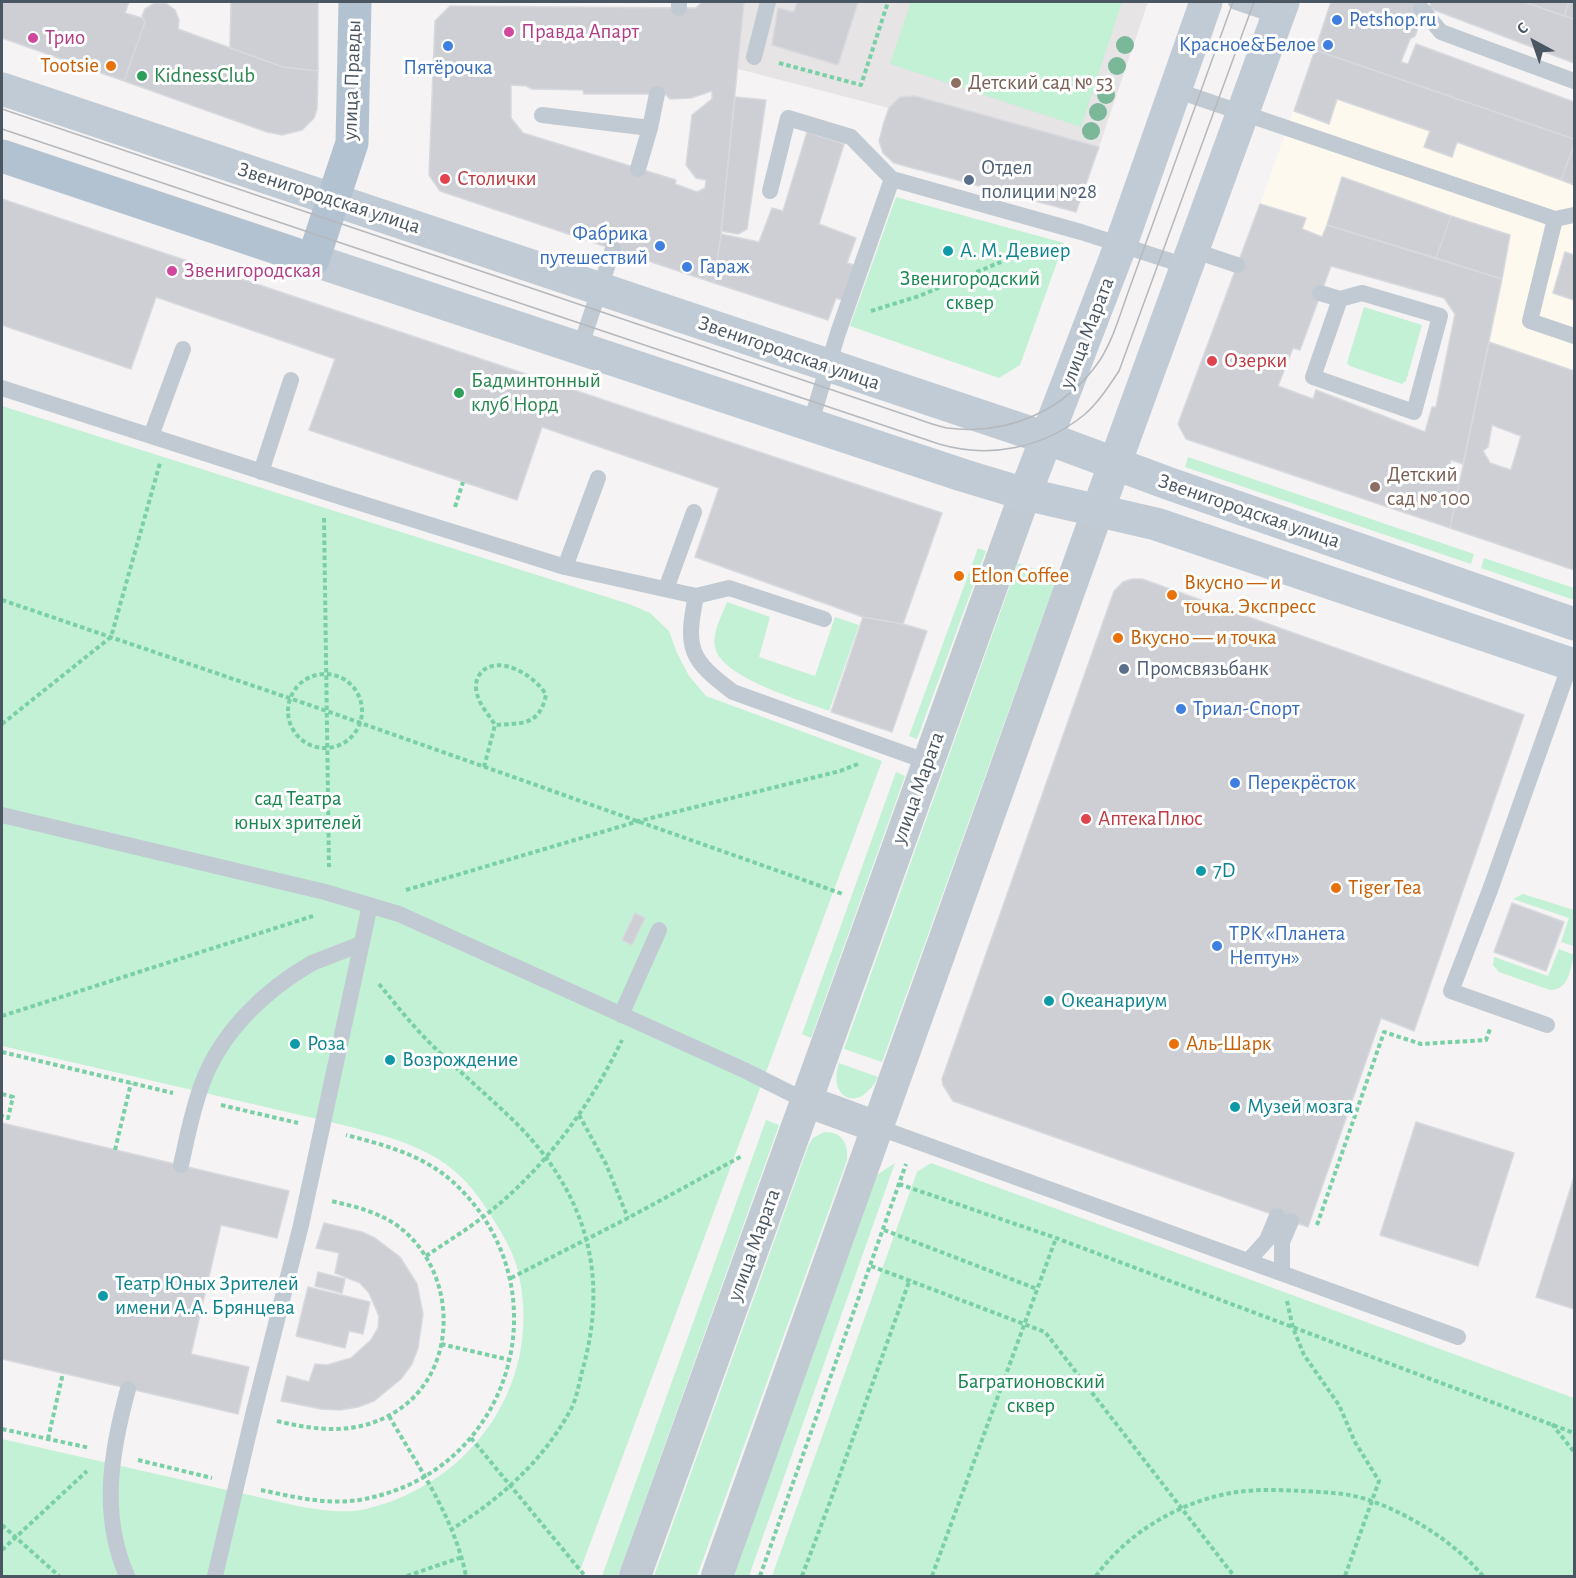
<!DOCTYPE html>
<html>
<head>
<meta charset="utf-8">
<style>
	body { margin:0 }
	#map { position:relative; width:1576px; height:1578px; overflow:hidden; background:#f5f3f3; font-family:"Alegreya Sans",sans-serif }
	canvas { display:block }
	.frame { position:absolute; inset:0; border:3px solid #4a5661; pointer-events:none }
	.north { position:absolute; left:1504px; top:12px; width:60px; height:60px; -webkit-text-stroke:4px #fff; paint-order:stroke; rotate:320deg; font-size:16px; font-weight:700; line-height:24px; text-align:center; color:#4a5661 }
	.north::after { content:''; display:block; margin:auto; width:21px; height:27px; background:#4a5661; clip-path:polygon(50% 0,100% 100%,50% 72%,0 100%) }
</style>
</head>
<body>
<div id="map">
<canvas width="1576" height="1578"></canvas>
<div class="frame"></div>
<div class="north">С</div>
</div>
<script>
const ctx = document.querySelector('canvas').getContext('2d');
ctx.lineJoin = 'round';
function fillPath(path, color) {
  ctx.fillStyle = color;
  ctx.fill(path, 'evenodd');
}
function trace(path, color, width, dash) {
  ctx.strokeStyle = color;
  ctx.lineWidth = width;
  ctx.lineCap = dash ? 'butt' : 'round';
  ctx.setLineDash(dash || []);
  ctx.stroke(path);
}
function write(font, color, halo, rows, align = 'center') {
  ctx.font = font + ' "Alegreya Sans",sans-serif';
  ctx.lineWidth = 6;
  ctx.setLineDash([]);
  ctx.textBaseline = 'middle';
  ctx.strokeStyle = halo;
  ctx.fillStyle = color;
  for (const [text, x, y, turn = 0] of rows) {
    ctx.save();
    ctx.translate(x, y);
    ctx.rotate((+turn || 0) * Math.PI / 180);
    ctx.textAlign = isNaN(turn) ? turn : align;
    if (halo) ctx.strokeText(text, 0, 0);
    ctx.fillText(text, 0, 0);
    ctx.restore();
  }
}
fillPath(new Path2D(`
	M1315,50L1574,139V371L1489,342L1502,279L1327,225L1322,237L1302,229L1306,217L1260,204Z`), '#fdf9ef');
fillPath(new Path2D(`
	M744,2H1148L1099,147L915,96L900,97L889,108L738,69Z`), '#e6e4e5');
fillPath(new Path2D(`
	M911,2H1122L1081,127L890,64Z
	M896,197L1064,243L1020,365L999,378L850,326Z
	M1364,307L1422,325L1406,381L1402,384L1350,366L1347,363Z
	M2,406L629,604L650,613L669,631L677,653L689,676L706,696L882,761L578,1576H2V1439L302,1507C322,1510 346,1514 366,1509C475,1483 546,1378 517,1267C512,1249 500,1230 490,1214C481,1200 472,1187 459,1175C426,1144 381,1135 339,1124L2,1046Z
	M1188,457L1474,554L1471,564L1185,467Z
	M978,548L986,551L917,739L909,736Z
	M1484,558L1574,588V600L1481,568Z
	M1018,563L1057,577L882,1062L844,1049Z
	M727,602L770,617L759,657L815,676L835,617L859,625L829,711C801,700 721,678 715,647C712,632 722,616 727,602Z
	M896,772L905,776L811,1038L802,1034Z
	M1523,894L1574,910V946L1561,942L1569,918L1513,899Z
	M1559,949L1574,955C1570,970 1569,990 1550,990L1499,972L1493,965L1494,957L1548,976Z
	M839,1063L878,1077C860,1114 827,1099 839,1063Z
	M766,1120L779,1125L618,1576H602Z
	M824,1132C841,1131 849,1143 847,1160L697,1576H654L809,1144L813,1138Z
	M895,1163L749,1576H733L877,1175Z
	M931,1163L1574,1398V1576H772L917,1172Z`), '#c3f1d5');
const building = new Path2D(`
	M2,2H129L125,13L142,18L145,22L124,81L2,38Z
	M231,2H318V71L283,67L230,48Z
	M702,2H744L721,234L714,283L440,191L429,175L435,21L450,6L685,8H696ZM511,85L526,86L532,89L583,90L584,94H665L670,99L691,98L712,91V99L692,115L686,165L696,178L706,180L705,188L697,192L675,184L676,180L523,133L511,118Z
	M797,2H858L838,65L772,45L778,8L794,12Z
	M1331,2H1423L1422,17L1415,36L1410,39L1401,62L1408,64L1416,44L1574,102V139L1315,50Z
	M1431,2H1524L1574,19V63L1429,8Z
	M1524,2H1569L1564,16Z
	M1569,2H1574V19L1564,16Z
	M160,3L167,4L175,10L179,20L178,29L283,67L318,71L317,109L314,118L302,130L282,135L267,132L124,81L145,22L142,16L145,9L153,4Z
	M1315,50L1574,139V145L1561,180L1457,142L1452,157L1424,147L1430,131L1337,99L1329,124L1294,111Z
	M915,96L1099,147L1076,212L894,163L883,153L879,141L884,122L889,108L900,97Z
	M735,97L766,100L747,229L738,234L721,231Z
	M807,132L844,144L819,224L856,238L847,263L854,265L842,300L836,298L828,320L714,283L721,234L759,242L772,208L783,211Z
	M1574,145V185L1561,180Z
	M1342,177L1451,216L1436,258L1327,225Z
	M2,199L942,513L903,624L863,617L695,557L719,488L542,427L517,500L309,430L335,359L156,297L131,369L2,325Z
	M1260,204L1306,218L1302,229L1322,237L1327,225L1502,279L1463,464L1451,460L1446,479L1459,483L1450,528L1186,439L1178,424ZM1331,266L1444,298L1455,314L1436,407H1432L1425,432L1316,390L1313,399L1278,386L1293,348L1300,350Z
	M1451,216L1510,235L1502,279L1436,258Z
	M1565,252L1574,255V300L1553,293Z
	M1489,342L1574,371V570L1450,528ZM1492,425L1521,436L1511,470L1490,463L1483,451L1488,447Z
	M1132,579H1142L1524,715L1414,1031L1381,1018L1308,1227L953,1101L943,1085L942,1079L1114,591L1123,582Z
	M863,617L903,624L927,631L892,732L831,712Z
	M1512,903L1564,922L1546,971L1494,952Z
	M635,913L645,918L632,945L622,940Z
	M1416,1122L1514,1153L1478,1266L1380,1235Z
	M2,1123L289,1191L277,1238L221,1225L191,1354L249,1367L238,1414L2,1359Z
	M1574,1177V1309L1536,1297Z
	M324,1223L362,1232L375,1238L400,1257L417,1284L423,1314L418,1348L412,1364L401,1379L374,1401L358,1407L340,1410L321,1409L281,1401L287,1376L309,1382L315,1364L327,1365L351,1358L371,1340L378,1328L379,1316L369,1293L360,1283L335,1273L339,1253L316,1248Z
	M318,1272L345,1279L342,1293L315,1286Z
	M308,1287L370,1302L363,1334L349,1331L345,1348L296,1336Z`);
fillPath(building, '#cdcfd5');
trace(building, '#d7d9de', 1.5);
trace(new Path2D(`
	M779,63L861,85L888,2
	M871,311L919,296L1037,247
	M455,507L463,482
	M324,518L329,867
	M2,600L327,711L843,894
	M288 711a37 37 0 1 1 74 0a37 37 0 1 1-74 0Z
	M2,724L111,637L160,463
	M484,767L495,725C490,716 481,707 478,697C475,690 475,680 480,674C497,652 536,676 546,695C539,726 523,723 495,725
	M406,890L639,821L840,771L858,764
	M379,984C397,1006 415,1029 436,1049C463,1075 492,1099 519,1126C586,1195 609,1275 583,1368C579,1382 577,1399 570,1411C542,1462 501,1498 452,1529
	M2,1016L313,916
	M2,1052L173,1093
	M2,1094L13,1097L8,1118L2,1116
	M221,1105L298,1123
	M579,1115L606,1164L628,1218
	M115,1150L131,1083
	M899,1184L1056,1238L1574,1433
	M1317,1225L1384,1032L1421,1044L1486,1040L1490,1029
	M884,1230L1037,1289
	M426,1256C445,1243 465,1231 483,1217C542,1172 590,1107 622,1040
	M871,1266L1045,1332L1234,1576
	M511,1278L628,1218L742,1156
	M1287,1301L1293,1328L1304,1355L1339,1405L1355,1442L1379,1481L1345,1576
	M441,1344L510,1360
	M389,1416C419,1468 454,1517 466,1576
	M277,1421C314,1430 352,1435 388,1416C462,1378 460,1269 395,1224C375,1211 353,1206 331,1201
	M1552,1424L1574,1452
	M2,1429L90,1448
	M471,1438L585,1576
	M48,1439L63,1373
	M138,1460L212,1478
	M261,1490C294,1497 330,1506 364,1499C514,1471 566,1285 453,1182C423,1155 385,1145 346,1135
	M2,1525L59,1576
	M2,1550L87,1471
	M407,1576L462,1557
	M760,1576L906,1164
	M802,1576L830,1502L910,1279
	M932,1576L1056,1238
	M1096,1576C1128,1532 1182,1500 1237,1492C1258,1489 1281,1490 1302,1491C1325,1492 1352,1493 1374,1502C1413,1516 1456,1544 1483,1576`), '#7ad0a6', 4, [4.5, 3]);
trace(new Path2D(`
	M679,2V8
	M1236,2L1277,16
	M1421,8L1441,32L1574,81
	M754,57L768,2
	M1175,90L1555,219L1530,321L1574,336
	M542,115L650,128L657,94
	M638,169L650,128
	M770,191L788,118L851,137L892,179L1081,232L1186,266
	M1555,219L1574,215
	M1192,250L1237,265
	M1320,293L1340,299L1313,377L1414,412L1440,316L1362,293L1340,299
	M580,348L613,249
	M2,388L328,493L565,567L696,596C685,649 690,660 733,692L928,762
	M810,425L838,333L892,179
	M151,436L183,349
	M261,472L291,380
	M565,567L598,478
	M666,589L694,512
	M696,596L729,588L824,619
	M2,815L325,892L399,914L744,1070L806,1101
	M312,963L361,944
	M621,1015L659,930
	M1547,1025L1451,991L1490,890L1572,659
	M877,1127L1458,1337
	M1248,1261L1267,1240L1277,1216
	M1282,1273V1242L1291,1221
	M215,1576L253,1415L301,1225L370,905`), '#c1cad2', 16);
trace(new Path2D(`
	M806,1101L877,1127
	M635,1576L1025,494
	M717,1576L1098,510`), '#c1cad2', 32);
trace(new Path2D(`
	M2,89L1046,438L1170,484L1574,624
	M313,260L965,476L1025,494L1156,524L1574,665
	M1025,494L1121,244L1206,2
	M1098,510L1283,2`), '#c1cbd6', 33);
trace(new Path2D(`
	M2,156L313,260L352,143L355,2`), '#b3c2d1', 33);
trace(new Path2D(`
	M2,109L912,417C923,421 936,426 947,428C1008,436 1066,410 1100,360C1114,338 1121,311 1130,287L1233,2
	M2,129L939,444C990,459 1043,448 1084,415C1098,403 1109,386 1119,371L1254,2`), '#b5b8bd', 1.5);
trace(new Path2D(`
	M181,1165C187,1138 192,1111 202,1084C221,1032 265,990 312,963
	M127,1576C100,1514 111,1452 128,1389`), '#c1cad2', 16);
ctx.fillStyle = '#7bb799';
for (const [x, y] of [
	[1125,45],
	[1117,66],
	[1106,95],
	[1098,112],
	[1091,131]
]) {
  ctx.beginPath();
  ctx.arc(x, y, 9, 0, 2 * Math.PI);
  ctx.fill();
}
for (const [x, y, r, color] of [
	[1337,20,6,"#3f7fe0"],
	[509,32,6,"#d1479c"],
	[33,38,6,"#d1479c"],
	[1328,45,6,"#3f7fe0"],
	[448,46,6,"#3f7fe0"],
	[111,66,6,"#e8710a"],
	[142,76,6,"#2e9e5b"],
	[956,83,6,"#8d6e63"],
	[445,179,6,"#e0444e"],
	[969,180,6,"#5c6f8a"],
	[660,246,6,"#3f7fe0"],
	[948,251,6,"#0f9aa8"],
	[687,267,6,"#3f7fe0"],
	[172,271,6,"#d1479c"],
	[1212,361,6,"#e0444e"],
	[459,393,6,"#2e9e5b"],
	[1375,487,6,"#8d6e63"],
	[959,576,6,"#e8710a"],
	[1172,595,6,"#e8710a"],
	[1118,638,6,"#e8710a"],
	[1124,669,6,"#5c6f8a"],
	[1181,709,6,"#3f7fe0"],
	[1235,783,6,"#3f7fe0"],
	[1086,819,6,"#e0444e"],
	[1201,871,6,"#0f9aa8"],
	[1336,888,6,"#e8710a"],
	[1217,946,6,"#3f7fe0"],
	[1049,1001,6,"#0f9aa8"],
	[295,1044,6,"#0f9aa8"],
	[1174,1044,6,"#e8710a"],
	[390,1060,6,"#0f9aa8"],
	[1235,1107,6,"#0f9aa8"],
	[103,1296,6,"#0f9aa8"]
]) {
  const dot = new Path2D();
  dot.arc(x, y, r, 0, 2 * Math.PI);
  ctx.fillStyle = color;
  ctx.fill(dot);
  trace(dot, '#fff', 2);
}
write('21px', '#366cbe', '#fff', [
	["Petshop.ru",1349,20],
	["Красное&Белое",1316,45,"right"],
	["Пятёрочка",448,68,"center"],
	["Фабрика",648,234,"right"],
	["путешествий",648,258,"right"],
	["Гараж",699,267],
	["Триал-Спорт",1193,709],
	["Перекрёсток",1247,783],
	["ТРК «Планета",1229,934],
	["Нептун»",1229,958]
], 'left');
write('21px', '#b23c85', '#fff', [
	["Правда Апарт",521,32],
	["Трио",45,38],
	["Звенигородская",184,271]
], 'left');
write('21px', '#c56008', '#fff', [
	["Tootsie",99,66,"right"],
	["Etlon Coffee",971,576],
	["Вкусно — и",1184,583],
	["точка. Экспресс",1184,607],
	["Вкусно — и точка",1130,638],
	["Tiger Tea",1348,888],
	["Аль-Шарк",1186,1044]
], 'left');
write('21px', '#27864d', '#fff', [
	["KidnessClub",154,76],
	["Бадминтонный",471,381],
	["клуб Норд",471,405]
], 'left');
write('21px', '#4a5661', '#fff', [
	["улица Правды",352,80,-88],
	["Звенигородская улица",329,198,18],
	["улица Марата",1087,333,-69],
	["Звенигородская улица",789,353,19],
	["Звенигородская улица",1249,511,19],
	["улица Марата",918,788,-70],
	["улица Марата",754,1245,-70]
]);
write('21px', '#785e54', '#fff', [
	["Детский сад № 53",968,83],
	["Детский",1387,475],
	["сад № 100",1387,499]
], 'left');
write('21px', '#4e5e75', '#fff', [
	["Отдел",981,168],
	["полиции №28",981,192],
	["Промсвязьбанк",1136,669]
], 'left');
write('21px', '#be3a42', '#fff', [
	["Столички",457,179],
	["Озерки",1224,361],
	["АптекаПлюс",1098,819]
], 'left');
write('21px', '#0d838f', '#fff', [
	["А. М. Девиер",960,251],
	["7D",1213,871],
	["Океанариум",1061,1001],
	["Роза",307,1044],
	["Возрождение",402,1060],
	["Музей мозга",1247,1107],
	["Театр Юных Зрителей",115,1284],
	["имени А.А. Брянцева",115,1308]
], 'left');
write('21px', '#17864f', '#fff', [
	["Звенигородский",970,279],
	["сквер",970,303],
	["сад Театра",298,799],
	["юных зрителей",298,823],
	["Багратионовский",1031,1382],
	["сквер",1031,1406]
]);
</script>
</body>
</html>
